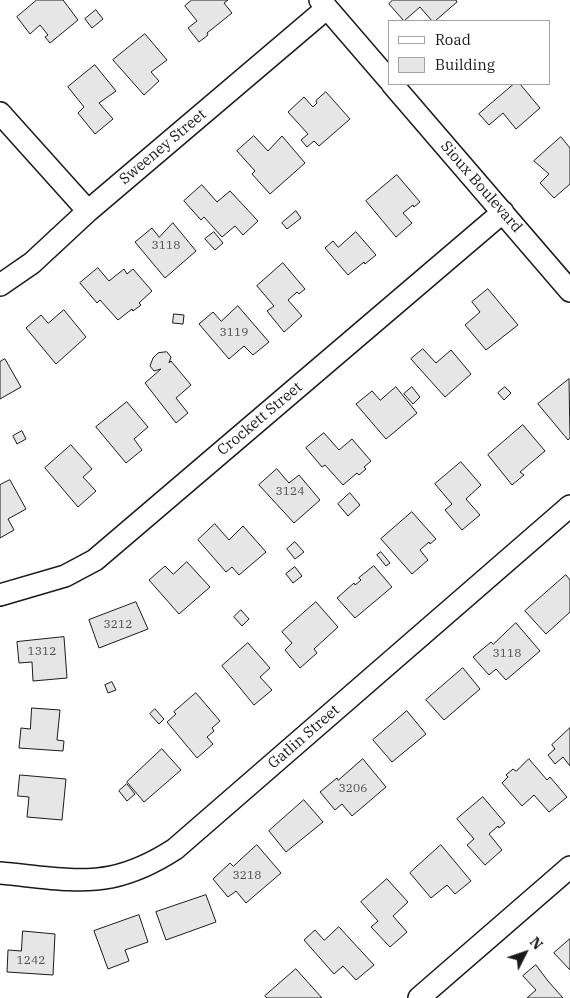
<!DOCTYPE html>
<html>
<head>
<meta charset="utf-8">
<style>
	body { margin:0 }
	#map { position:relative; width:570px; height:998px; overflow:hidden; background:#fff; font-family:"IBM Plex Serif",serif }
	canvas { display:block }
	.legend { position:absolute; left:388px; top:20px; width:162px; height:65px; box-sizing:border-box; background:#fff; border:1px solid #a3a3a3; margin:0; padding:6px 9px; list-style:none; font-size:15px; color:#1a1a1a }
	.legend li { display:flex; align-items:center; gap:10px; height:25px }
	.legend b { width:25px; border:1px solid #a3a3a3 }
	.north { position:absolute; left:500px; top:928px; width:50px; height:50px; -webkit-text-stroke:4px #fff; paint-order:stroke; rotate:49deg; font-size:14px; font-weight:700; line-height:20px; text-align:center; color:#1a1a1a }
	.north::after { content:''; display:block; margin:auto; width:18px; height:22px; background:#1a1a1a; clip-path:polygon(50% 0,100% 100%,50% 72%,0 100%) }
</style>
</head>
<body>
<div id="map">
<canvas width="570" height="998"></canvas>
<ul class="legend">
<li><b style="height:6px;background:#fff"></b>Road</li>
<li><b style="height:14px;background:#e6e6e6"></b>Building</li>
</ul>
<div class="north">N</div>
</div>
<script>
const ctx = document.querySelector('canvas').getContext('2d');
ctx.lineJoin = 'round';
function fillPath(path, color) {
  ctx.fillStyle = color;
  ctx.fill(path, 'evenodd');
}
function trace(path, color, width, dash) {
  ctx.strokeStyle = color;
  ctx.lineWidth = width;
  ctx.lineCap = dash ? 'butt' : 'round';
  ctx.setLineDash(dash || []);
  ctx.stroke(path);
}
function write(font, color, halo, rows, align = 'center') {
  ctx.font = font + ' "IBM Plex Serif",serif';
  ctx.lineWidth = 4;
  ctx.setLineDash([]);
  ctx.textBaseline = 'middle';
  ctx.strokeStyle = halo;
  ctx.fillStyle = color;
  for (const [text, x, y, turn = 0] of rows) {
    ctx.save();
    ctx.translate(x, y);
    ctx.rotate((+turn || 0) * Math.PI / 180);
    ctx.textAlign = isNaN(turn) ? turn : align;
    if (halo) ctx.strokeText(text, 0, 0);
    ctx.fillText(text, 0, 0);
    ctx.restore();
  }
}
const building = new Path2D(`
	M37,0H63L78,20L50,43L45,37L48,35L40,25L30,34L17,17Z
	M192,0H228L224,3L232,13L207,33L208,35L199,42L188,28L197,21L185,6Z
	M393,0H456L457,2L435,21H432L420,7L404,21L389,4Z
	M96,10L103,19L92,28L85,19Z
	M145,34L167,60L151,72L159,81L144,95L113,60Z
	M95,65L116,91L99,103L113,119L95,134L78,113L84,107L68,87Z
	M514,84H520L540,108L516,129L503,113L489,125L479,114Z
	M326,92L350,119L319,146L314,141L307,147L301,140L308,134L288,112L304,97L313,107L317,103L316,101Z
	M254,136L268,151L282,136L305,163L270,194L252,174L255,171L237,151Z
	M561,137L570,148V184L554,198L540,183L549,174L534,161Z
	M397,175L420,202L414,207L413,205L403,213L412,223L396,237L366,201Z
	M202,185L217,202L230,191L258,221L243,235L235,226L222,237L204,217L201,220L184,201Z
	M296,211L301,218L287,229L282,223Z
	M173,223L196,251L165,278L135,242L152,228L159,237Z
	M214,232L223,243L215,250L205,239Z
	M356,232L376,255L365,264L364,262L348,275L325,248L333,241L338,247Z
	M283,263L305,289L299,294L297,292L288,300L302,316L284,332L267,311L274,306L257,286Z
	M98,268L109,281L124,269L127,274L133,269L152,291L139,303L141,305L133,311L132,309L118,320L100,300L97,303L80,283Z
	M488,289L518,325L486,350L465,325L480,312L472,302Z
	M238,306L269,342L253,355L244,346L229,359L199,324L213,312L221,321Z
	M64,310L86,337L56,364L26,328L41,315L48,323Z
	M174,314L184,315L183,324L173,323Z
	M423,349L436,363L451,350L471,374L445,397L411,359Z
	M167,352L171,357L169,363L171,361L191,385L176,398L188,413L176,423L145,383L161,369L154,371L150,366L153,358L158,353Z
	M5,359L21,387L0,399V362Z
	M569,379L570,438L568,440L538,404Z
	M396,387L417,413L386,439L356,404L372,391L380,400Z
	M412,387L420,397L413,404L404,394Z
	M505,387L511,393L504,400L498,393Z
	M127,402L148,427L134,439L142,450L126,463L96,427Z
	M523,425L545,451L520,472L524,475L512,485L488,455Z
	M22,431L26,439L17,444L13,436Z
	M324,433L339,450L352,439L371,461L364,467L366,469L359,475L357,473L343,485L325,465L322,467L306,448Z
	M71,445L92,469L83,477L96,491L78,507L45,468Z
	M461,462L481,485L466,499L480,515L462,530L445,510L452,504L435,484Z
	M277,469L289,483L299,475L320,500L294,523L259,485Z
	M10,480L26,509L8,519L14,530L0,538V485Z
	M350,493L360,505L348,516L338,504Z
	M412,512L436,539L430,544L429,542L420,550L428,560L412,574L381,539Z
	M215,524L229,540L243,526L266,552L239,575L232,567L226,572L198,540Z
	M295,542L304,552L295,559L287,549Z
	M381,552L390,563L386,566L377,555Z
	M187,562L210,587L179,614L149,580L165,566L173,574Z
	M374,566L392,587L355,618L337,598L354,583L355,585L361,580L359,578Z
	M295,567L302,576L293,583L286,574Z
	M566,575L570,580V612L546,634L525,611Z
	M136,602L148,629L99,648L89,620Z
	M316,602L338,627L314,649L317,653L300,668L285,650L292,643L282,632Z
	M241,610L249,619L242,626L234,617Z
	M516,623L540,651L506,680L496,669L489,675L473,657L491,642L493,644Z
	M64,637L67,678L33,681L32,662L19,663L17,642Z
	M248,643L270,668L260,677L272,690L254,705L222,666Z
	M463,668L480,689L444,720L426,700Z
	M112,682L116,690L108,693L105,685Z
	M196,693L220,721L212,728L214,731L207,737L213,744L197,758L167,722L176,714L174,712Z
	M32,708L60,710L57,740L64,741L63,751L19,748L21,728L30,729Z
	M155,709L164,719L159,724L150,714Z
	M407,711L426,734L392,762L373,740Z
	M570,728V766L563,757L555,764L548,755L555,749L552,745Z
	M162,749L181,770L144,802L127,782Z
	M363,759L386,787L352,816L342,804L335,810L320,792L337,778L338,780Z
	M529,759L547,780L550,777L567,797L549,812L534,795L522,806L502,783L508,777L506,775L513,769L516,771Z
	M20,775L66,779L62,820L27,817L29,797L18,796Z
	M127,784L135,794L127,801L119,791Z
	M483,797L505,823L499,828L498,826L489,834L502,850L485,865L467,845L474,839L457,819Z
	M304,800L323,822L286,852L269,831Z
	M257,845L281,873L246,903L236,891L228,897L213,879L230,863L233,866Z
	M441,845L471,881L455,894L447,885L431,898L410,873Z
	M387,879L408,902L393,916L407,932L390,947L371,927L378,921L361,902Z
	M206,895L216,922L166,940L156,912Z
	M139,915L148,942L125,950L129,961L108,969L94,931Z
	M339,927L374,965L356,980L343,966L334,974L304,940L315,930L324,940Z
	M23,931L55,934L53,975L7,972L8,950L21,951Z
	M570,939V970L554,953Z
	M536,965L548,981L563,998H527L536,990L523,976Z
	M296,969L322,998H267L265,996Z`);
fillPath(building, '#e6e6e6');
trace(building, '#1a1a1a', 1);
const minor = new Path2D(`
	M320,0L389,80
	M392,84L570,291
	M0,113L88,211
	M0,285L32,263L88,211L327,8
	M0,595L65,576L95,560L503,212
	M0,873C36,876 76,884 111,877C135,872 155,862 175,849L570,506
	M419,998L570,867`);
trace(minor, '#1a1a1a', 24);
trace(minor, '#fff', 21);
write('12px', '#4d4d4d', null, [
	["3118",166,246],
	["3119",234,333],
	["3124",290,492],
	["3212",118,625],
	["1312",42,652],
	["3118",507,654],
	["3206",353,789],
	["3218",247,876],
	["1242",31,961]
]);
write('15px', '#1a1a1a', '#fff', [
	["Sweeney Street",163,147,-40],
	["Sioux Boulevard",481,187,49],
	["Crockett Street",260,419,-40],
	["Gatlin Street",304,737,-41]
]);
</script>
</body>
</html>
